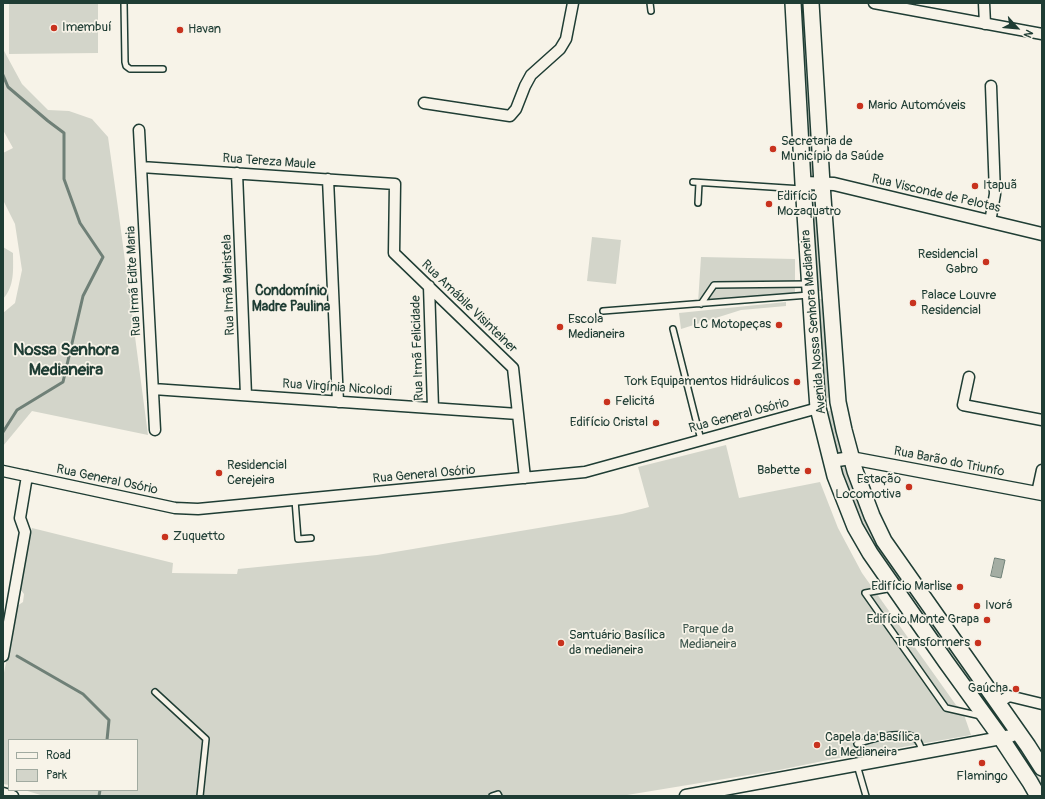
<!DOCTYPE html>
<html>
<head>
<meta charset="utf-8">
<style>
	body { margin:0 }
	#map { position:relative; width:1045px; height:799px; overflow:hidden; background:#f7f3e8; font-family:Pangolin,sans-serif }
	canvas { display:block }
	.frame { position:absolute; inset:0; border:4px solid #1f3d34; pointer-events:none }
	.legend { position:absolute; left:8px; top:739px; width:130px; height:52px; box-sizing:border-box; background:#f7f3e8; border:1px solid #a1aaa0; margin:0; padding:5px 7px; list-style:none; font-size:12px; color:#1f3d34 }
	.legend li { display:flex; align-items:center; gap:8px; height:20px }
	.legend b { width:20px; border:1px solid #a1aaa0 }
	.north { position:absolute; left:997px; top:8px; width:40px; height:40px; -webkit-text-stroke:3px #f7f3e8; paint-order:stroke; rotate:117deg; font-size:11px; font-weight:700; line-height:16px; text-align:center; color:#1f3d34 }
	.north::after { content:''; display:block; margin:auto; width:14px; height:18px; background:#1f3d34; clip-path:polygon(50% 0,100% 100%,50% 72%,0 100%) }
</style>
</head>
<body>
<div id="map">
<canvas width="1045" height="799"></canvas>
<div class="frame"></div>
<ul class="legend">
<li><b style="height:5px;background:#f7f3e8"></b>Road</li>
<li><b style="height:11px;background:#d3d5ca"></b>Park</li>
</ul>
<div class="north">N</div>
</div>
<script>
const ctx = document.querySelector('canvas').getContext('2d');
ctx.lineJoin = 'round';
function fillPath(path, color) {
  ctx.fillStyle = color;
  ctx.fill(path, 'evenodd');
}
function trace(path, color, width, dash) {
  ctx.strokeStyle = color;
  ctx.lineWidth = width;
  ctx.lineCap = dash ? 'butt' : 'round';
  ctx.setLineDash(dash || []);
  ctx.stroke(path);
}
function write(font, color, halo, rows, align = 'center') {
  ctx.font = font + ' Pangolin,sans-serif';
  ctx.lineWidth = 3.5;
  ctx.setLineDash([]);
  ctx.textBaseline = 'middle';
  ctx.strokeStyle = halo;
  ctx.fillStyle = color;
  for (const [text, x, y, turn = 0] of rows) {
    ctx.save();
    ctx.translate(x, y);
    ctx.rotate((+turn || 0) * Math.PI / 180);
    ctx.textAlign = isNaN(turn) ? turn : align;
    if (halo) ctx.strokeText(text, 0, 0);
    ctx.fillText(text, 0, 0);
    ctx.restore();
  }
}
fillPath(new Path2D(`
	M9,3H98V53L9,54Z
	M800,3H807L815,179L809,177Z
	M3,49L22,84L48,110L69,111L92,119L108,137L118,208L148,435L32,411L3,446V313L15,303L22,270L15,224L3,200V153L13,148L3,130Z
	M812,191H815L816,193L823,291H817L811,194Z
	M592,237L621,240L616,284L587,281Z
	M3,247L13,253C13,269 15,286 3,299Z
	M701,257L795,259V295L698,303Z
	M818,299H824L832,397L826,398Z
	M786,302V306L741,310L681,329L679,313Z
	M834,410L843,453L839,454L837,452L828,411Z
	M726,445L739,498L820,482L838,528L862,573L956,705L962,709L971,735L828,760L779,770L621,796H44L24,790H137V740H9V785L3,784V678L17,606L23,602L24,594L20,589L32,528L173,563L172,573L237,574L238,569L377,555L622,514L649,507L638,467Z
	M843,467L846,468L847,469L902,579L901,582L899,583C892,572 883,561 876,550C861,525 851,498 841,471Z
	M910,600H912L914,601L930,623H935L1009,731H1005Z
	M1016,745L1020,746L1042,782V794L1014,747Z`), '#d3d5ca');
const water = new Path2D(`
	M995,558L1005,560L1001,578L991,576Z`);
fillPath(water, '#a4ada3');
trace(water, '#6f8077', 1);
trace(new Path2D(`
	M3,75L8,87L48,121L64,133V179L80,223L103,257L83,296L63,382L17,410L3,432
	M17,656L83,694L109,720L107,740
	M99,796L100,790`), '#6f8077', 3);
const service = new Path2D(`
	M124,3L125,62L126,66L130,69H163
	M650,3L651,11
	M693,182L802,189
	M698,203L699,183
	M701,304L714,285L808,284
	M603,311L809,295
	M673,329L701,440
	M295,500L298,539L311,538
	M893,588L865,593L946,708L981,716
	M155,692L206,739L200,796
	M857,744C869,740 904,729 915,738C919,741 921,747 922,752
	M857,765L866,796
	M492,796L498,794L499,796`);
const minor = new Path2D(`
	M874,3L1042,34
	M984,3L985,24
	M424,103L510,116L516,109L525,86L531,75L560,49L566,39L573,3
	M139,130L155,430
	M141,167L395,184L394,253L513,368L525,478
	M237,173L246,395
	M328,179L338,402
	M990,222L995,194L991,86
	M429,286L433,408
	M969,377L963,405L1042,420
	M153,389L518,414
	M3,471L175,508L198,509L585,472L818,408
	M1037,493L1042,470
	M3,656L25,532L20,518L27,476
	M998,703L1009,696L1042,704
	M3,793L13,796`);
const tertiary = new Path2D(`
	M803,183L834,184L1042,234
	M831,461L851,458L1042,494
	M686,796L1001,738L1010,736L1019,732`);
const primary = new Path2D(`
	M793,3L803,183L816,381L818,408L835,476L855,527L870,553L946,662L1001,738L1030,782L1038,796
	M811,3L822,184L838,402L844,430L855,471L872,516L884,541L1028,746L1042,768`);
trace(service, '#1f3d34', 8);
trace(minor, '#1f3d34', 13);
trace(tertiary, '#1f3d34', 15);
trace(primary, '#1f3d34', 18);
trace(service, '#f7f3e8', 5);
trace(minor, '#f7f3e8', 10);
trace(tertiary, '#f7f3e8', 12);
trace(primary, '#f7f3e8', 15);
for (const [x, y, r, color] of [
	[54,28,4,"#c8321e"],
	[180,30,4,"#c8321e"],
	[860,106,4,"#c8321e"],
	[773,149,4,"#c8321e"],
	[975,186,4,"#c8321e"],
	[769,204,4,"#c8321e"],
	[986,262,4,"#c8321e"],
	[913,303,4,"#c8321e"],
	[779,325,4,"#c8321e"],
	[560,327,4,"#c8321e"],
	[797,382,4,"#c8321e"],
	[607,402,4,"#c8321e"],
	[656,423,4,"#c8321e"],
	[808,471,4,"#c8321e"],
	[219,473,4,"#c8321e"],
	[909,487,4,"#c8321e"],
	[165,537,4,"#c8321e"],
	[960,587,4,"#c8321e"],
	[977,606,4,"#c8321e"],
	[987,620,4,"#c8321e"],
	[561,643,4,"#c8321e"],
	[978,643,4,"#c8321e"],
	[1016,689,4,"#c8321e"],
	[817,745,4,"#c8321e"],
	[982,763,4,"#c8321e"]
]) {
  const dot = new Path2D();
  dot.arc(x, y, r, 0, 2 * Math.PI);
  ctx.fillStyle = color;
  ctx.fill(dot);
  trace(dot, '#f7f3e8', 1.5);
}
write('13px', '#1f3d34', '#f7f3e8', [
	["Imembuí",62,28],
	["Havan",188,30],
	["Mario Automóveis",868,106],
	["Secretaria de",781,142],
	["Município da Saúde",781,157],
	["Itapuã",983,186],
	["Edifício",777,197],
	["Mozaquatro",777,212],
	["Residencial",978,255,"right"],
	["Gabro",978,270,"right"],
	["Palace Louvre",921,296],
	["Residencial",921,311],
	["Escola",568,320],
	["Medianeira",568,335],
	["LC Motopeças",771,325,"right"],
	["Tork Equipamentos Hidráulicos",789,382,"right"],
	["Felicitá",615,402],
	["Edifício Cristal",648,423,"right"],
	["Residencial",227,466],
	["Cerejeira",227,481],
	["Babette",800,471,"right"],
	["Estação",901,480,"right"],
	["Locomotiva",901,495,"right"],
	["Zuquetto",173,537],
	["Edifício Marlise",952,587,"right"],
	["Ivorá",985,606],
	["Edifício Monte Grapa",979,620,"right"],
	["Santuário Basílica",569,636],
	["da medianeira",569,651],
	["Transformers",970,643,"right"],
	["Gaúcha",1008,689,"right"],
	["Capela da Basílica",825,738],
	["da Medianeira",825,753],
	["Flamingo",982,777,"center"]
], 'left');
write('13px', '#1f3d34', '#f7f3e8', [
	["Rua Tereza Maule",269,162,4],
	["Rua Visconde de Pelotas",936,194,13],
	["Rua Irmã Edite Maria",134,281,-93],
	["Rua Irmã Maristela",229,285,-92],
	["Rua Amábile Visinteiner",469,307,44],
	["Avenida Nossa Senhora Medianeira",814,322,-95],
	["Rua Irmã Felicidade",418,348,-92],
	["Rua Virgínia Nicolodi",337,388,4],
	["Rua General Osório",739,416,-15],
	["Rua Barão do Triunfo",949,462,11],
	["Rua General Osório",424,475,-5],
	["Rua General Osório",107,480,12]
]);
write('13px', '#435b52', '#f7f3e8', [
	["Parque da",708,630],
	["Medianeira",708,645]
]);
write('bold 14px', '#1f3d34', '#f7f3e8', [
	["Condomínio",291,291],
	["Madre Paulina",291,307]
]);
write('bold 17px', '#1f3d34', '#f7f3e8', [
	["Nossa Senhora",66,351],
	["Medianeira",66,371]
]);
</script>
</body>
</html>
